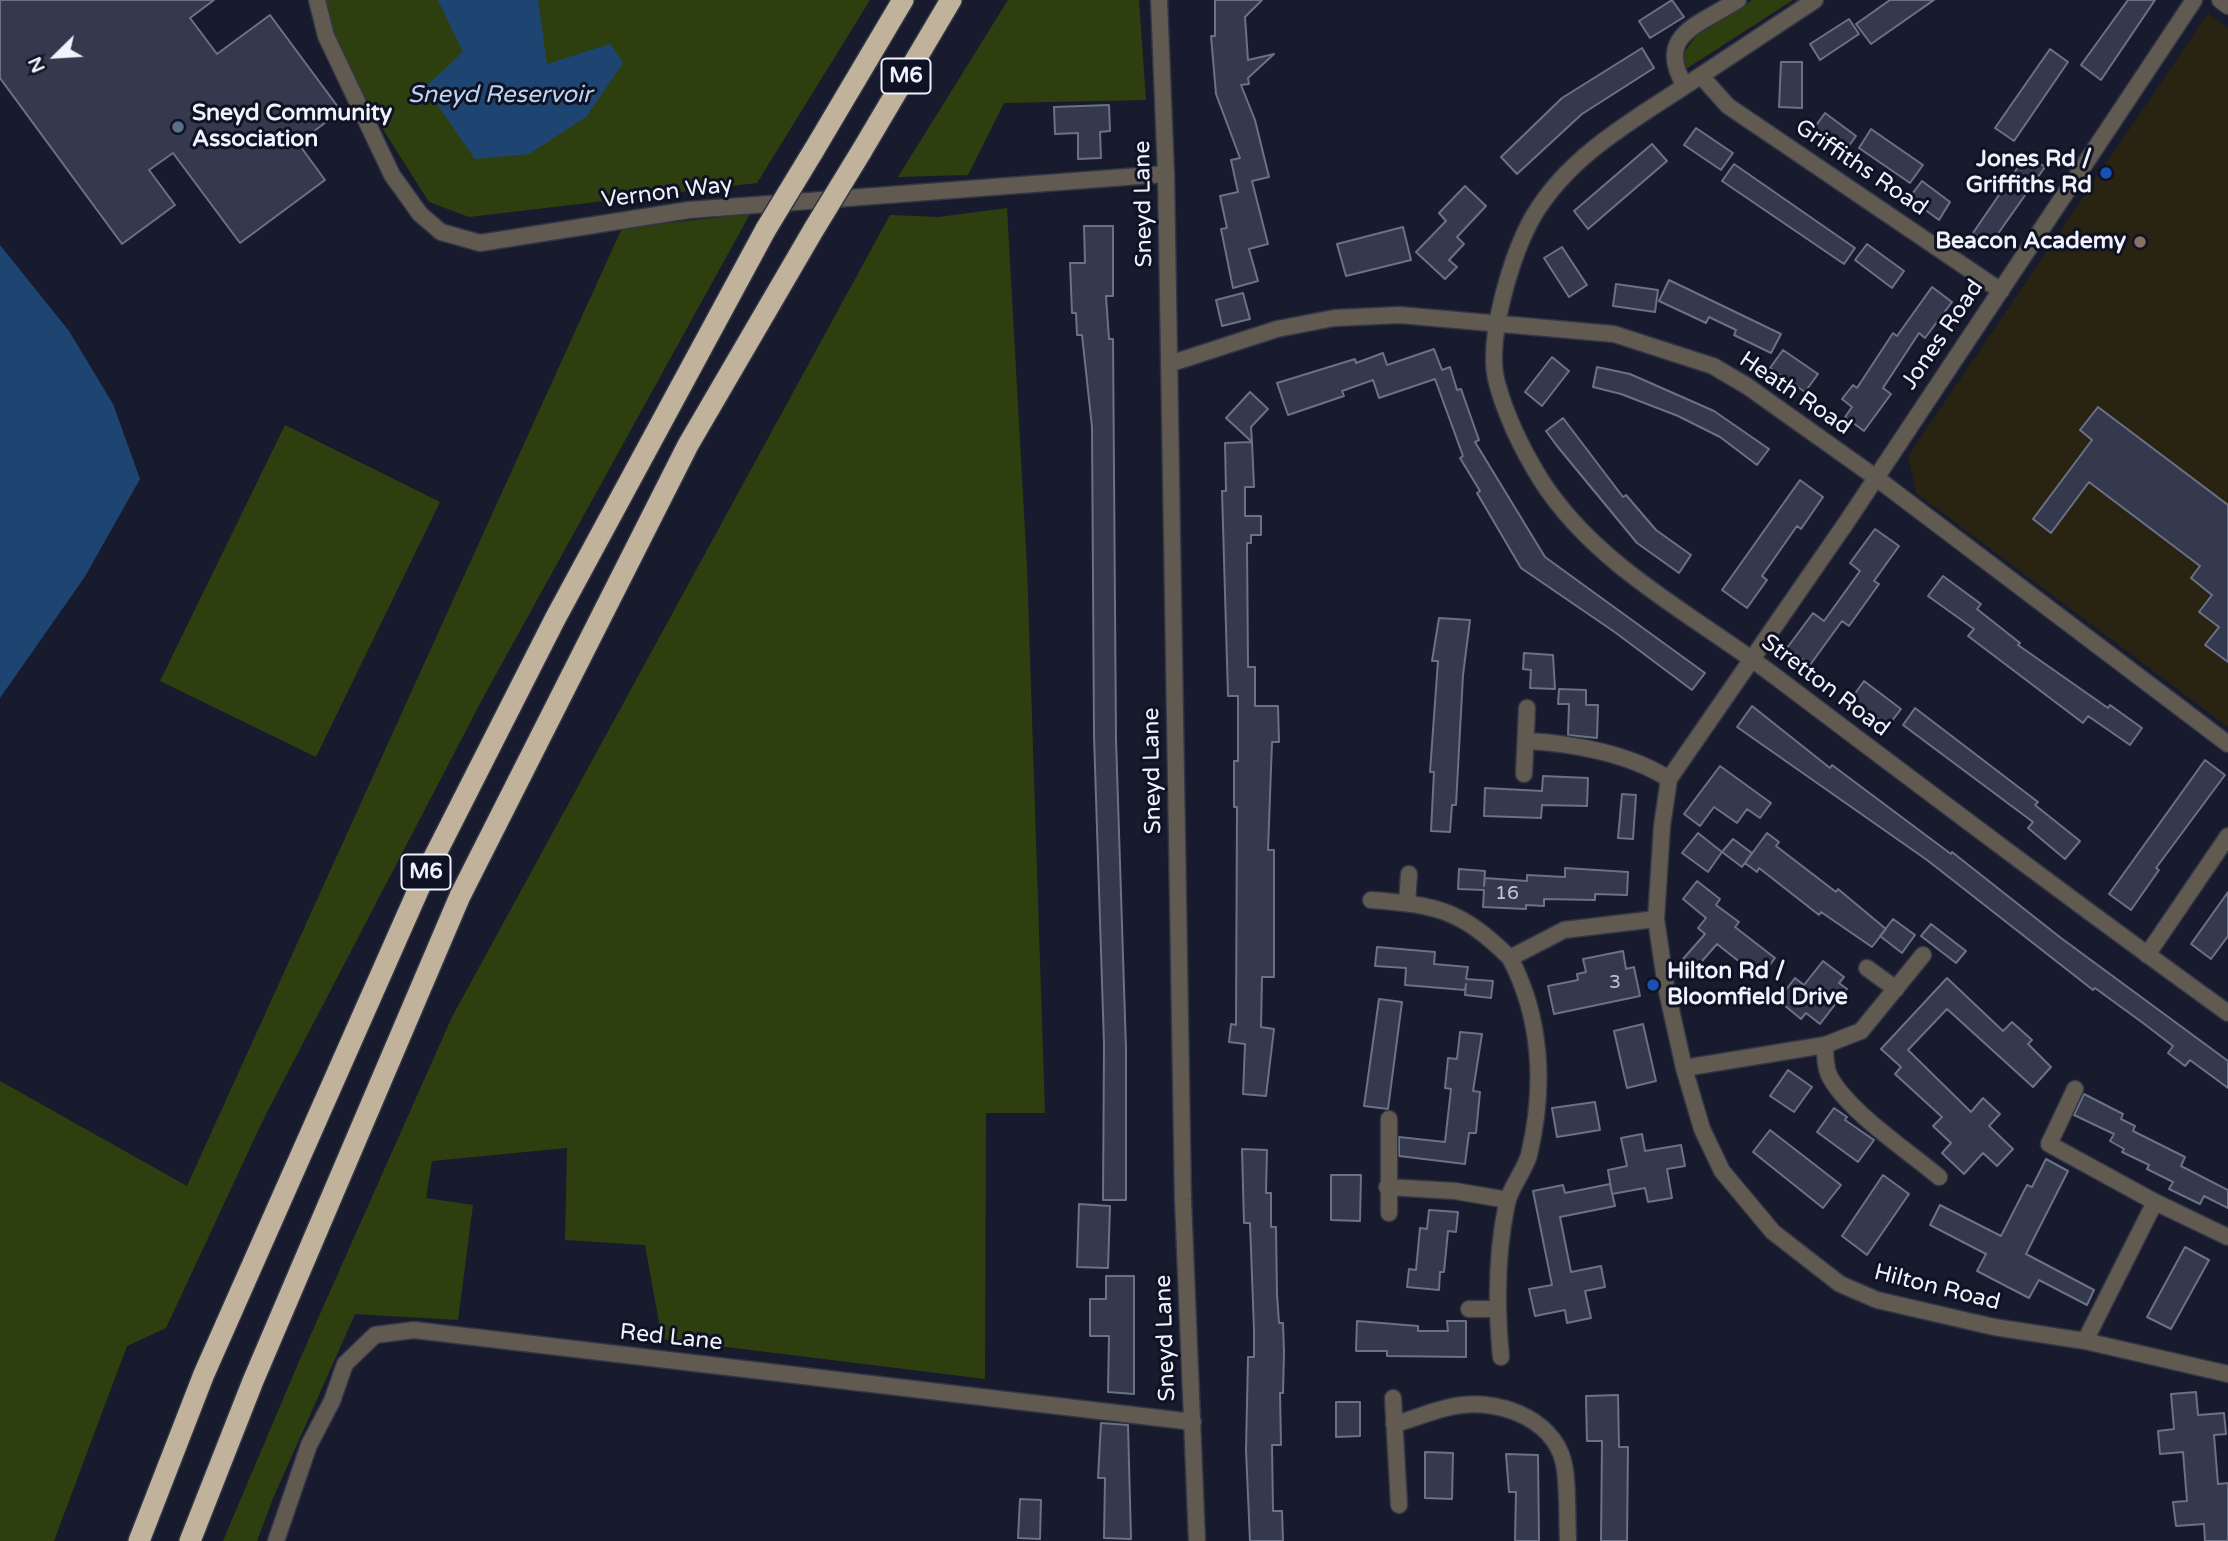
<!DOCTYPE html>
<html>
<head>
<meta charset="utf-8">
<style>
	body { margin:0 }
	#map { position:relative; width:2228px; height:1541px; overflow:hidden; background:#171b2d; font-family:"Varela Round",sans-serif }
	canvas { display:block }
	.north { position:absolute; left:21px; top:21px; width:70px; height:70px; -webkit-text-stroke:5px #0e1223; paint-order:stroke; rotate:246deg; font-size:19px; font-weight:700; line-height:28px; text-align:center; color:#f0f2fd }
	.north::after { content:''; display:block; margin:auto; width:24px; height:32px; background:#f0f2fd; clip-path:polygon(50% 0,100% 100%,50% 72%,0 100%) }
</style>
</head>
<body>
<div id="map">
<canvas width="2228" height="1541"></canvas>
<div class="north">N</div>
</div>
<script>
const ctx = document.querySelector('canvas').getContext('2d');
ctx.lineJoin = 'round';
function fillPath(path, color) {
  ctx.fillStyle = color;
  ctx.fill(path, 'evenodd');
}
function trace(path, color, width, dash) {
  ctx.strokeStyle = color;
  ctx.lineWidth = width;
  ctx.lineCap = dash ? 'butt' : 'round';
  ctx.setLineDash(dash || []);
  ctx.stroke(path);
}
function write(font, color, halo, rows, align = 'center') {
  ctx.font = font + ' "Varela Round",sans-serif';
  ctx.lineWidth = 6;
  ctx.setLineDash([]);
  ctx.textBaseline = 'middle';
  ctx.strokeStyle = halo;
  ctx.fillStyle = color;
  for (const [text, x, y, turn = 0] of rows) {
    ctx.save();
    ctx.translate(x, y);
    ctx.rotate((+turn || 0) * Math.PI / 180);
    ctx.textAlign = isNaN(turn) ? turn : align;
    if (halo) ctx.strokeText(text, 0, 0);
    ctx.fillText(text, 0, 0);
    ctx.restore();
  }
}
fillPath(new Path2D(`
	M2208,13L2228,28V727L1916,493L1908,456Z`), '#292312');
fillPath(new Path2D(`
	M326,0H870L757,183L469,217L429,202L367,104L329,21Z
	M1008,0H1139L1146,100L1004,103L968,175L898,177Z
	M1752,0H1793L1686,69L1683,54L1696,36Z
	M1007,208L1027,567L1045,1113H986L985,1379L662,1339L645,1245L565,1240L567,1148L432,1161L426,1198L473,1205L458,1320L355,1314L274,1496L257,1541H223L300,1359L452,1017L890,215L939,217Z
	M750,214L484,696L264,1118L166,1328L127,1346L54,1541H0V1081L187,1186L622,228Z
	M285,425L440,502L316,757L160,681Z`), '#2e3f0f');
fillPath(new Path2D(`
	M438,0H538L547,64L610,44L623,63L586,117L529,154L475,159L425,87L463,52Z
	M0,245L69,331L113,404L140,479L84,578L0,698Z`), '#1e4572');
const building = new Path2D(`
	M0,0H214L190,18L217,54L270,15L341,111L298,143L325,180L240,243L173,153L149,170L175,205L122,244L0,78Z
	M1215,0H1262L1245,17L1248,60L1274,54L1248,78L1249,84L1241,85L1255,120L1269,177L1252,181L1268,244L1249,249L1258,281L1233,288L1221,229L1227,228L1220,196L1238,192L1231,160L1240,158L1216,94L1211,36H1215Z
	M1672,0L1684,17L1650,38L1639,21Z
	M1890,0H1934L1871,44L1856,24Z
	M2128,0H2155L2101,80L2081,65Z
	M1849,19L1859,34L1820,60L1810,44Z
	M1642,48L1654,68L1582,114L1517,174L1501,157L1562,98Z
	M2050,49L2068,62L2014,141L1995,128Z
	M1781,62H1802V108L1779,107Z
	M1109,105L1110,131L1100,132L1101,158L1078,159V133L1055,134L1054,107Z
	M1825,113L1856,136L1843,154L1812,131Z
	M1696,128L1733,153L1721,170L1684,145Z
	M1871,129L1923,165L1910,183L1859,148Z
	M1652,144L1667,161L1588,229L1574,211Z
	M2027,154L2045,167L1990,245L1973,233Z
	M1734,164L1855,248L1844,264L1722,181Z
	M1922,181L1950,202L1939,220L1909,198Z
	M1465,186L1486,206L1457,237L1464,244L1449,260L1457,267L1445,279L1416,252L1446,221L1439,213Z
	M1084,226H1113V296H1106L1109,339H1113L1116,739L1126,1049V1200H1103L1104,1044L1094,736L1092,427L1082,335H1077L1076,313H1072L1070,263H1085Z
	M1403,227L1411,260L1346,276L1337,244Z
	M1867,244L1904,271L1892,288L1855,260Z
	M1562,247L1587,285L1569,297L1544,258Z
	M1669,280L1781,334L1771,353L1734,335L1736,330L1709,317L1706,323L1659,301Z
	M1616,284L1658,290L1655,312L1613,306Z
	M1932,287L1952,302L1925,338L1919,333L1883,388L1891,394L1864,431L1845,417L1852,407L1842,399L1853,385L1857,388L1893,333L1897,336Z
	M1243,293L1250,319L1222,326L1216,300Z
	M1434,349L1442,370L1450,367L1457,390L1461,389L1479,440L1475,442L1545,557L1705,673L1692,690L1616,633L1521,568L1477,493L1480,491L1460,458L1463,456L1435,379L1379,398L1373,380L1342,391L1344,396L1288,415L1277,383L1355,359L1356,363L1383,353L1387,365Z
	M1783,350L1818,374L1805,392L1770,368Z
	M1552,357L1569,371L1542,406L1525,392Z
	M1597,367L1630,374L1714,411L1769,449L1757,465L1720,437L1678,416L1621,394L1593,387Z
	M1250,392L1268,409L1251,427L1252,442L1226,418Z
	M2098,407L2228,505V662L2205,645L2219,627L2199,612L2212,595L2191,578L2200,566L2089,482L2051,533L2033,519L2092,440L2080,430Z
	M1563,418L1623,497L1626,495L1656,530L1691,555L1679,573L1637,543L1557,446L1546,431Z
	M1252,442L1254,487H1245V516H1261V535H1251V543H1247L1248,667H1255V706H1278L1279,742H1272L1268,850H1274V977H1262L1261,1027L1274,1029L1266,1096L1243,1094L1245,1044L1229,1042L1231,1024L1236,1025L1237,807H1234V761H1238V696H1228L1222,491H1226L1225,443Z
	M1800,480L1823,497L1801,529L1797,526L1762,576L1767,580L1747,608L1722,590Z
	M1875,529L1899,546L1874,581L1879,584L1849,626L1842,621L1810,665L1787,648L1813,613L1824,621L1860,571L1850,563Z
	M1943,576L1981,604L1977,609L2020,643L2018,645L2108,708L2110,705L2142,728L2130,745L2088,716L2083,723L1968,636L1974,629L1928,596Z
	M1439,618L1470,620L1463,675L1456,805H1452L1450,832L1431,831L1434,772H1430L1438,661H1432Z
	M1524,653L1553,655L1555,689L1530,688L1531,670L1523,669Z
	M1864,681L1901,709L1888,726L1851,699Z
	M1559,689L1586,690V705H1598L1597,738L1568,735L1569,704H1558Z
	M1752,706L1830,768L1832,765L1951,854L1952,852L2061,938L2228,1061V1088L2190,1060L2185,1066L2168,1053L2173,1046L2143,1023L2095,988L2093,990L1927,860L1737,727Z
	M1915,708L2038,802L2035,805L2080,841L2065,859L2028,828L2033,822L1903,725Z
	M2205,760L2225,775L2156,868L2159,870L2131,910L2109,894Z
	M1720,766L1771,803L1760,818L1747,809L1737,823L1714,807L1700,826L1684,814Z
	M1543,776L1588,778L1587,806L1542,805L1541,818L1484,816L1485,788L1542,791Z
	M1622,794L1636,795L1633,839L1618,838Z
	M1698,833L1722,852L1708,872L1682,853Z
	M1767,833L1779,842L1776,846L1836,892L1838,889L1886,929L1872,947L1821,912L1819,915L1759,868L1757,872L1745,863Z
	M1733,839L1752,853L1742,867L1722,852Z
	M1565,868L1628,872L1627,895L1595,894V900L1544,899V906L1526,905V909L1483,907L1484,890L1458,889L1459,869L1485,871L1484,886L1485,878L1527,881V875L1565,877Z
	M1697,881L1720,899L1716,905L1739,922L1735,927L1775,958L1760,978L1717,944L1695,969L1683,959L1705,934L1698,928L1706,918L1683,899Z
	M2228,892V936L2211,959L2191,944Z
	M1893,919L1915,935L1902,953L1880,936Z
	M1931,924L1966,951L1956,963L1921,936Z
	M1377,947L1435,952L1434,964L1468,967L1466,979L1493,981L1491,998L1465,995L1466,984L1465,990L1405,985L1406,968L1375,966Z
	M1623,951L1626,969L1634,967L1640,996L1554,1014L1548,986L1578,980L1577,974L1586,972L1583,959Z
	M1823,961L1844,977L1839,983L1847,989L1820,1024L1806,1013L1801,1019L1778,1000L1795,978L1804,985Z
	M1947,978L2003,1031L2012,1022L2032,1040L2028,1044L2051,1067L2033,1087L1947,1009L1908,1050L1971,1112L1983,1098L2000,1114L1989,1126L2013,1149L1997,1166L1983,1153L1964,1174L1942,1153L1951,1143L1933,1126L1942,1117L1895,1074L1901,1067L1881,1049Z
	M1379,999L1402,1002L1388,1109L1364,1106Z
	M1643,1024L1656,1081L1627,1088L1614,1031Z
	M1460,1032L1482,1034L1473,1091L1480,1092L1476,1133H1469L1465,1164L1399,1156V1137L1445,1142L1451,1089L1445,1088L1448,1058L1457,1059Z
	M1788,1070L1812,1087L1794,1112L1770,1096Z
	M2084,1094L2123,1114L2121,1119L2135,1126L2133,1131L2185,1157L2181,1166L2228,1190V1208L2204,1196L2200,1204L2169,1189L2173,1182L2147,1169L2149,1165L2122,1152L2124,1149L2110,1141L2114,1134L2074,1115Z
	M1595,1102L1600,1130L1557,1137L1552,1108Z
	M1834,1108L1847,1117L1845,1120L1874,1140L1858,1162L1817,1132Z
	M1770,1130L1841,1185L1823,1208L1753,1152Z
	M1642,1134L1645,1151L1681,1145L1685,1166L1667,1169L1672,1198L1648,1202L1645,1188L1612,1194L1608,1170L1627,1166L1621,1138Z
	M1242,1149L1267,1150L1266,1193H1271V1227H1276L1277,1294L1279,1323H1283L1284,1352L1283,1393H1280L1281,1445H1272L1273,1511H1282L1283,1541H1250L1246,1450L1248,1357H1254V1330L1250,1223H1244Z
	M2046,1159L2068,1171L2026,1254L2094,1290L2087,1305L2039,1280L2029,1298L1977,1271L1986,1254L1930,1225L1940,1205L2001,1236L2027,1185L2032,1187Z
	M1331,1175H1361L1360,1221L1331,1220Z
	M1883,1175L1909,1194L1867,1255L1842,1236Z
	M1610,1184L1615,1206L1560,1217L1571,1272L1601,1266L1605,1287L1585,1291L1591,1318L1567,1323L1565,1310L1535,1316L1529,1289L1552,1285L1533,1191L1563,1185L1565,1193Z
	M1079,1204L1110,1206L1108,1268L1077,1267Z
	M1429,1210L1458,1212L1456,1232L1448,1231L1444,1272H1440L1439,1290L1407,1287L1409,1269L1416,1270L1420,1228L1427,1229Z
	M2185,1247L2209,1260L2171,1329L2147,1317Z
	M1106,1276H1134V1394L1108,1392L1109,1336H1090V1299H1106Z
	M1357,1321L1418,1326V1331H1448L1447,1321H1466V1357L1387,1356V1351H1356Z
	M2196,1392L2198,1415L2224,1413L2226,1434L2214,1435L2218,1484L2228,1483V1541H2205L2204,1524L2176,1526L2173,1502L2187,1501L2183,1452L2160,1454L2158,1431L2174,1429L2171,1394Z
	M1618,1395L1619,1447H1628L1627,1541H1601L1602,1441H1587L1586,1396Z
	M1336,1402H1360V1436L1336,1437Z
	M1101,1423L1128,1425L1131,1539L1104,1538L1105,1478H1098Z
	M1425,1452L1453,1453L1452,1499L1425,1498Z
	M1506,1454L1538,1455L1539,1541H1515L1516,1492H1509Z
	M1020,1499L1041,1500L1040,1539L1018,1538Z`);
fillPath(building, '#34394d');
trace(building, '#6b7187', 2);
const minor = new Path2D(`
	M317,0L326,36L392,175L420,214L441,232L480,243L689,210L1166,174
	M1159,0L1166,174L1183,1200L1197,1541
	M1815,0C1772,28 1731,56 1688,84C1632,121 1570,155 1534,215C1512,253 1485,341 1497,383C1506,416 1523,451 1541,480C1596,566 1692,614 1772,674C1923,788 2074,902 2228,1013
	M2194,0L1846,523L1669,779L1662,826L1656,919L1666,987L1684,1068L1702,1129L1722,1171L1773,1232L1840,1284L1877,1300L1994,1327L2085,1341L2228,1374
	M2220,0L2228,6
	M1701,76L1728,106L2001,291
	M1685,86C1654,35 1699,25 1738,0
	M1169,364L1277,329L1334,318L1400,315L1614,334L1713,366L1747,386L1875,477L2228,744
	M1526,741C1573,743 1630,754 1669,779
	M1524,774L1527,708
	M1371,900C1438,905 1461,910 1510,958L1564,930L1656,919
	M1407,903L1409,874
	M1923,955L1861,1031L1825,1045C1825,1055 1825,1068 1830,1077C1848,1111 1908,1151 1939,1177
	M2147,955L2228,836
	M1867,968L1896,989
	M1684,1068L1825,1045
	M2075,1089L2049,1144L2155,1202L2228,1237
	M1387,1187L1455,1191L1508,1200
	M1389,1213V1119
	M1469,1309H1497
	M2085,1341L2155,1202
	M1501,1357C1496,1306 1496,1254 1507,1203C1511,1186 1524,1172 1529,1155C1545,1088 1542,1019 1510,958
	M1393,1398L1399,1505
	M1394,1424C1416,1419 1439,1407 1462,1405C1505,1400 1559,1422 1565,1470C1568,1493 1567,1518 1568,1541
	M276,1541L309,1445L332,1401L345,1364L375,1335L414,1330L1193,1422`);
const motorway = new Path2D(`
	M814,150L903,0
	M861,152L951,0
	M139,1541L204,1374L424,877L555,619L766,229
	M190,1541L253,1381L460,896L688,445L814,229`);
trace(minor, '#313546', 19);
trace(motorway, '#313546', 24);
trace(minor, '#605a51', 16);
trace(motorway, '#c0b29b', 21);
const motorwayBridge = new Path2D(`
	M766,229L814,150
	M814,229L861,152`);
trace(motorwayBridge, '#313546', 24, []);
trace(motorwayBridge, '#c0b29b', 21);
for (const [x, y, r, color] of [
	[178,127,7,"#5c6f8a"],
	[2106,173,7,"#1a4fb4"],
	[2140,242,7,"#8d6e63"],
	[1653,985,7,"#1a4fb4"]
]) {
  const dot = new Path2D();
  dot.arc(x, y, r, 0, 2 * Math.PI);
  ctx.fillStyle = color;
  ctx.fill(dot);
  trace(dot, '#0e1223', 2.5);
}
write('19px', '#c1c4d1', null, [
	["16",1507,894],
	["3",1615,983]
]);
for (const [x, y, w] of [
	[906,76,49],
	[426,872,49]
]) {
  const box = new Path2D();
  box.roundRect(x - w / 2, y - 17.5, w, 35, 5);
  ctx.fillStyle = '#0e1223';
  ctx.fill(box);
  trace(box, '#f0f2fd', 2);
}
write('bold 21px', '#f0f2fd', null, [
	["M6",906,76],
	["M6",426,872]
]);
write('bold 23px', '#f0f2fd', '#0e1223', [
	["Sneyd Community",192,114],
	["Association",192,140],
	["Jones Rd /",2092,160,"right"],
	["Griffiths Rd",2092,186,"right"],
	["Beacon Academy",2126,242,"right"],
	["Hilton Rd /",1667,972],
	["Bloomfield Drive",1667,998]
], 'left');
write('23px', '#f0f2fd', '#0e1223', [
	["Griffiths Road",1861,168,34],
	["Vernon Way",667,193,-7],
	["Sneyd Lane",1144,204,-91],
	["Jones Road",1943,335,-56],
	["Heath Road",1795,394,34],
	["Stretton Road",1825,686,37],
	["Sneyd Lane",1153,771,-91],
	["Hilton Road",1937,1288,14],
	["Red Lane",671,1338,6],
	["Sneyd Lane",1166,1338,-92]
]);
write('italic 24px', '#bdd4f1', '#0e1223', [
	["Sneyd Reservoir",500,96]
]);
</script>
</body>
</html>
